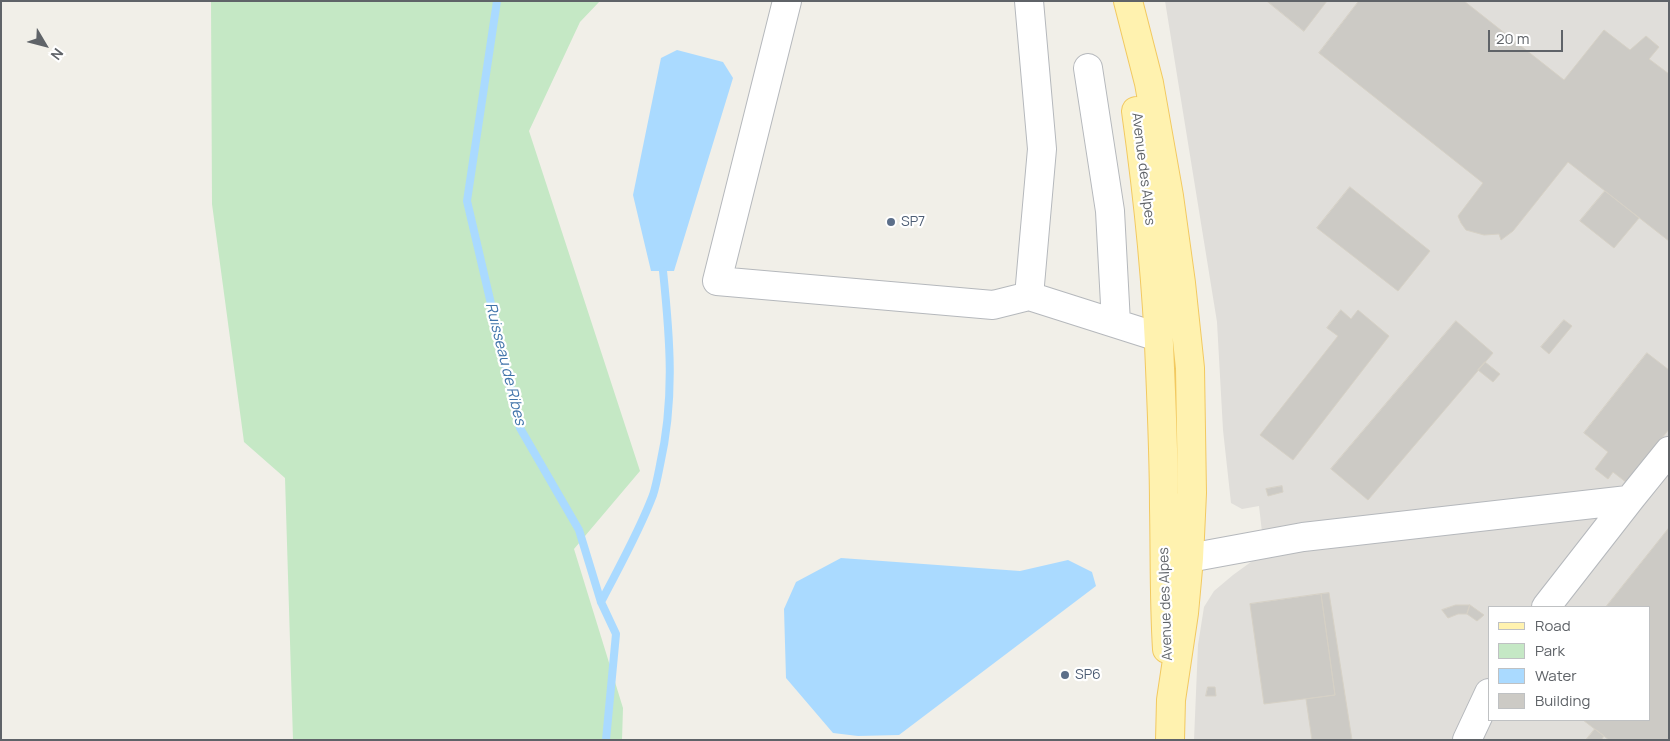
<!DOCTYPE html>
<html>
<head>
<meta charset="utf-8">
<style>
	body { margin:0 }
	#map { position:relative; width:1670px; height:741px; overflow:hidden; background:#f1efe8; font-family:Manrope,sans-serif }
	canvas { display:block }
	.frame { position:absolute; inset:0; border:2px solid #5f6368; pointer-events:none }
	.legend { position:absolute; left:1488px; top:606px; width:162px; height:115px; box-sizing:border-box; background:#fff; border:1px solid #bfc1c3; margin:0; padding:6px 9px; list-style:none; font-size:15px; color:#5f6368 }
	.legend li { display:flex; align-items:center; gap:10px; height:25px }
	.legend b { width:25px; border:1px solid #bfc1c3 }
	.north { position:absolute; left:20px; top:20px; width:50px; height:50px; -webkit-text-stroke:4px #fff; paint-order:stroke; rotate:127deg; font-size:14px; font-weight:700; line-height:20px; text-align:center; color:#5f6368 }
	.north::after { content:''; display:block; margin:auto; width:18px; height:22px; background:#5f6368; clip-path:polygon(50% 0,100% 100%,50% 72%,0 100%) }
	.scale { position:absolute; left:1488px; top:30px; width:75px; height:22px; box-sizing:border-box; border:2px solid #5f6368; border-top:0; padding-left:6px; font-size:15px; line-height:18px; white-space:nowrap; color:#5f6368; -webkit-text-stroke:4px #fff; paint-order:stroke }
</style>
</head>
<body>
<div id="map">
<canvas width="1670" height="741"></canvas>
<div class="frame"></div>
<ul class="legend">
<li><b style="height:6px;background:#fff2af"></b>Road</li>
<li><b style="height:14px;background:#c5e8c5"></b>Park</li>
<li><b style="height:14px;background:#aadaff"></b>Water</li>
<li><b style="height:14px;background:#cccac5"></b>Building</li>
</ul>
<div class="north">N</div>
<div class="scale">20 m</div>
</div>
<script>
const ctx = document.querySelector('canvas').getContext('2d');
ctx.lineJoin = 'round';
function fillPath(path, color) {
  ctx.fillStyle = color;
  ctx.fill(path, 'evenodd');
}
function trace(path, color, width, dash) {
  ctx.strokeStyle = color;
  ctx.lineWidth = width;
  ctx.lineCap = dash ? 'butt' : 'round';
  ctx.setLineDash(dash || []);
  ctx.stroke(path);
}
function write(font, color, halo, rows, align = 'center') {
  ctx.font = font + ' Manrope,sans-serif';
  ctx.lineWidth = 4.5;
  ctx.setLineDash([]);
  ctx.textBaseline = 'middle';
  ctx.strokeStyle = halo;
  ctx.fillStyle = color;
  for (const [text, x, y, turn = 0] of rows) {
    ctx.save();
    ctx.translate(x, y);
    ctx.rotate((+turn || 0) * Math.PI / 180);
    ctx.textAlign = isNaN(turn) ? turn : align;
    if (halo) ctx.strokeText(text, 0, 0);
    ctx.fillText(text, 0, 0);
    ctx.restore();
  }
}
fillPath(new Path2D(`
	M1165,1H1669V740H1194L1198,645L1204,607L1214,591L1233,575L1255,559L1265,558L1259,506L1242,509L1231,503L1223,430L1217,322ZM1489,607H1649V720H1489Z`), '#e0deda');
fillPath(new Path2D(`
	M211,1H600L580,22L529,131L640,471L574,549L623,708L622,740H293L285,478L244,442L212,204Z`), '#c5e8c5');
fillPath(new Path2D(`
	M677,50L723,62L733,78L674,271H651L633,195L661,58Z
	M841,558L1020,571L1068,560L1092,572L1096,586L899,735L858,736L833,733L786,678L784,609L796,582Z`), '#aadaff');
trace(new Path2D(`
	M497,1L467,201L520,428L579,530L601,602L616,634L606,740
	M601,602C619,567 639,532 653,495C656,486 658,475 660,465C675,399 670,338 663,271`), '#aadaff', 8);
const building = new Path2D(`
	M1267,1H1327L1304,31Z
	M1359,1H1464L1564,80L1604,30L1630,50L1646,36L1659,47L1649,59L1669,74V241L1568,162L1513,231L1501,240L1499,234L1484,235L1466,230L1461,223L1458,216L1483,183L1319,53Z
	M1350,187L1430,251L1398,291L1317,228Z
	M1605,191L1639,218L1614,248L1580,221Z
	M1341,310L1351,319L1358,310L1389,336L1293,460L1260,435L1338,336L1327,328Z
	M1564,320L1572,326L1549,354L1541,347Z
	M1456,321L1493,353L1368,500L1331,469Z
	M1647,353L1669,370V429L1627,483L1613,472L1608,479L1595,469L1608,452L1584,433Z
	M1485,362L1500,374L1493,382L1478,370Z
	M1282,486L1283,492L1268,496L1266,489Z
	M1669,528V740H1609L1583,720H1649V607H1606Z
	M1329,593L1352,740H1312L1306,699L1335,695L1321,594Z
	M1321,594L1335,695L1264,704L1250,604Z
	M1456,605H1470L1467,614H1458L1448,618L1442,610Z
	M1470,605L1484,615L1477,621L1467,614Z
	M1208,687H1215L1216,696H1206Z
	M1595,729L1604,736L1601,740H1586Z`);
fillPath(building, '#cccac5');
trace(building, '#d6d1c6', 1);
const minor = new Path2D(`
	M787,1L717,281L993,305L1029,296L1158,337
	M1029,1L1042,149L1029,296
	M1088,68L1110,211L1116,323
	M1189,558L1303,537L1628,500
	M1546,607L1631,498L1669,451
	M1467,740L1489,693`);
const major = new Path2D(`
	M1128,1L1149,83L1169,196L1181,283L1190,368L1192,493L1189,558L1184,613L1171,700L1170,740
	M1136,111C1148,196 1157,281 1160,368C1162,414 1164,461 1164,508C1165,555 1164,602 1167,649`);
trace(minor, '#b5b8bc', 30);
trace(major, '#f2c960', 30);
trace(minor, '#fff', 28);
trace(major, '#fff2af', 28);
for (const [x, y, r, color] of [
	[891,222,5,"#5c6f8a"],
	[1065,675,5,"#5c6f8a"]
]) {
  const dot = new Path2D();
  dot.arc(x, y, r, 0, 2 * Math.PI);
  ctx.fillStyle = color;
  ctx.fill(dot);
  trace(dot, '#fff', 2);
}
write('14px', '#5f6368', '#fff', [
	["Avenue des Alpes",1143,169,83],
	["Avenue des Alpes",1166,604,-92]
]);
write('14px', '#4e5e75', '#fff', [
	["SP7",901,222],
	["SP6",1075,675]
], 'left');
write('italic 15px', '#4174aa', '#fff', [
	["Ruisseau de Ribes",505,364,76]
]);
</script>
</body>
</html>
